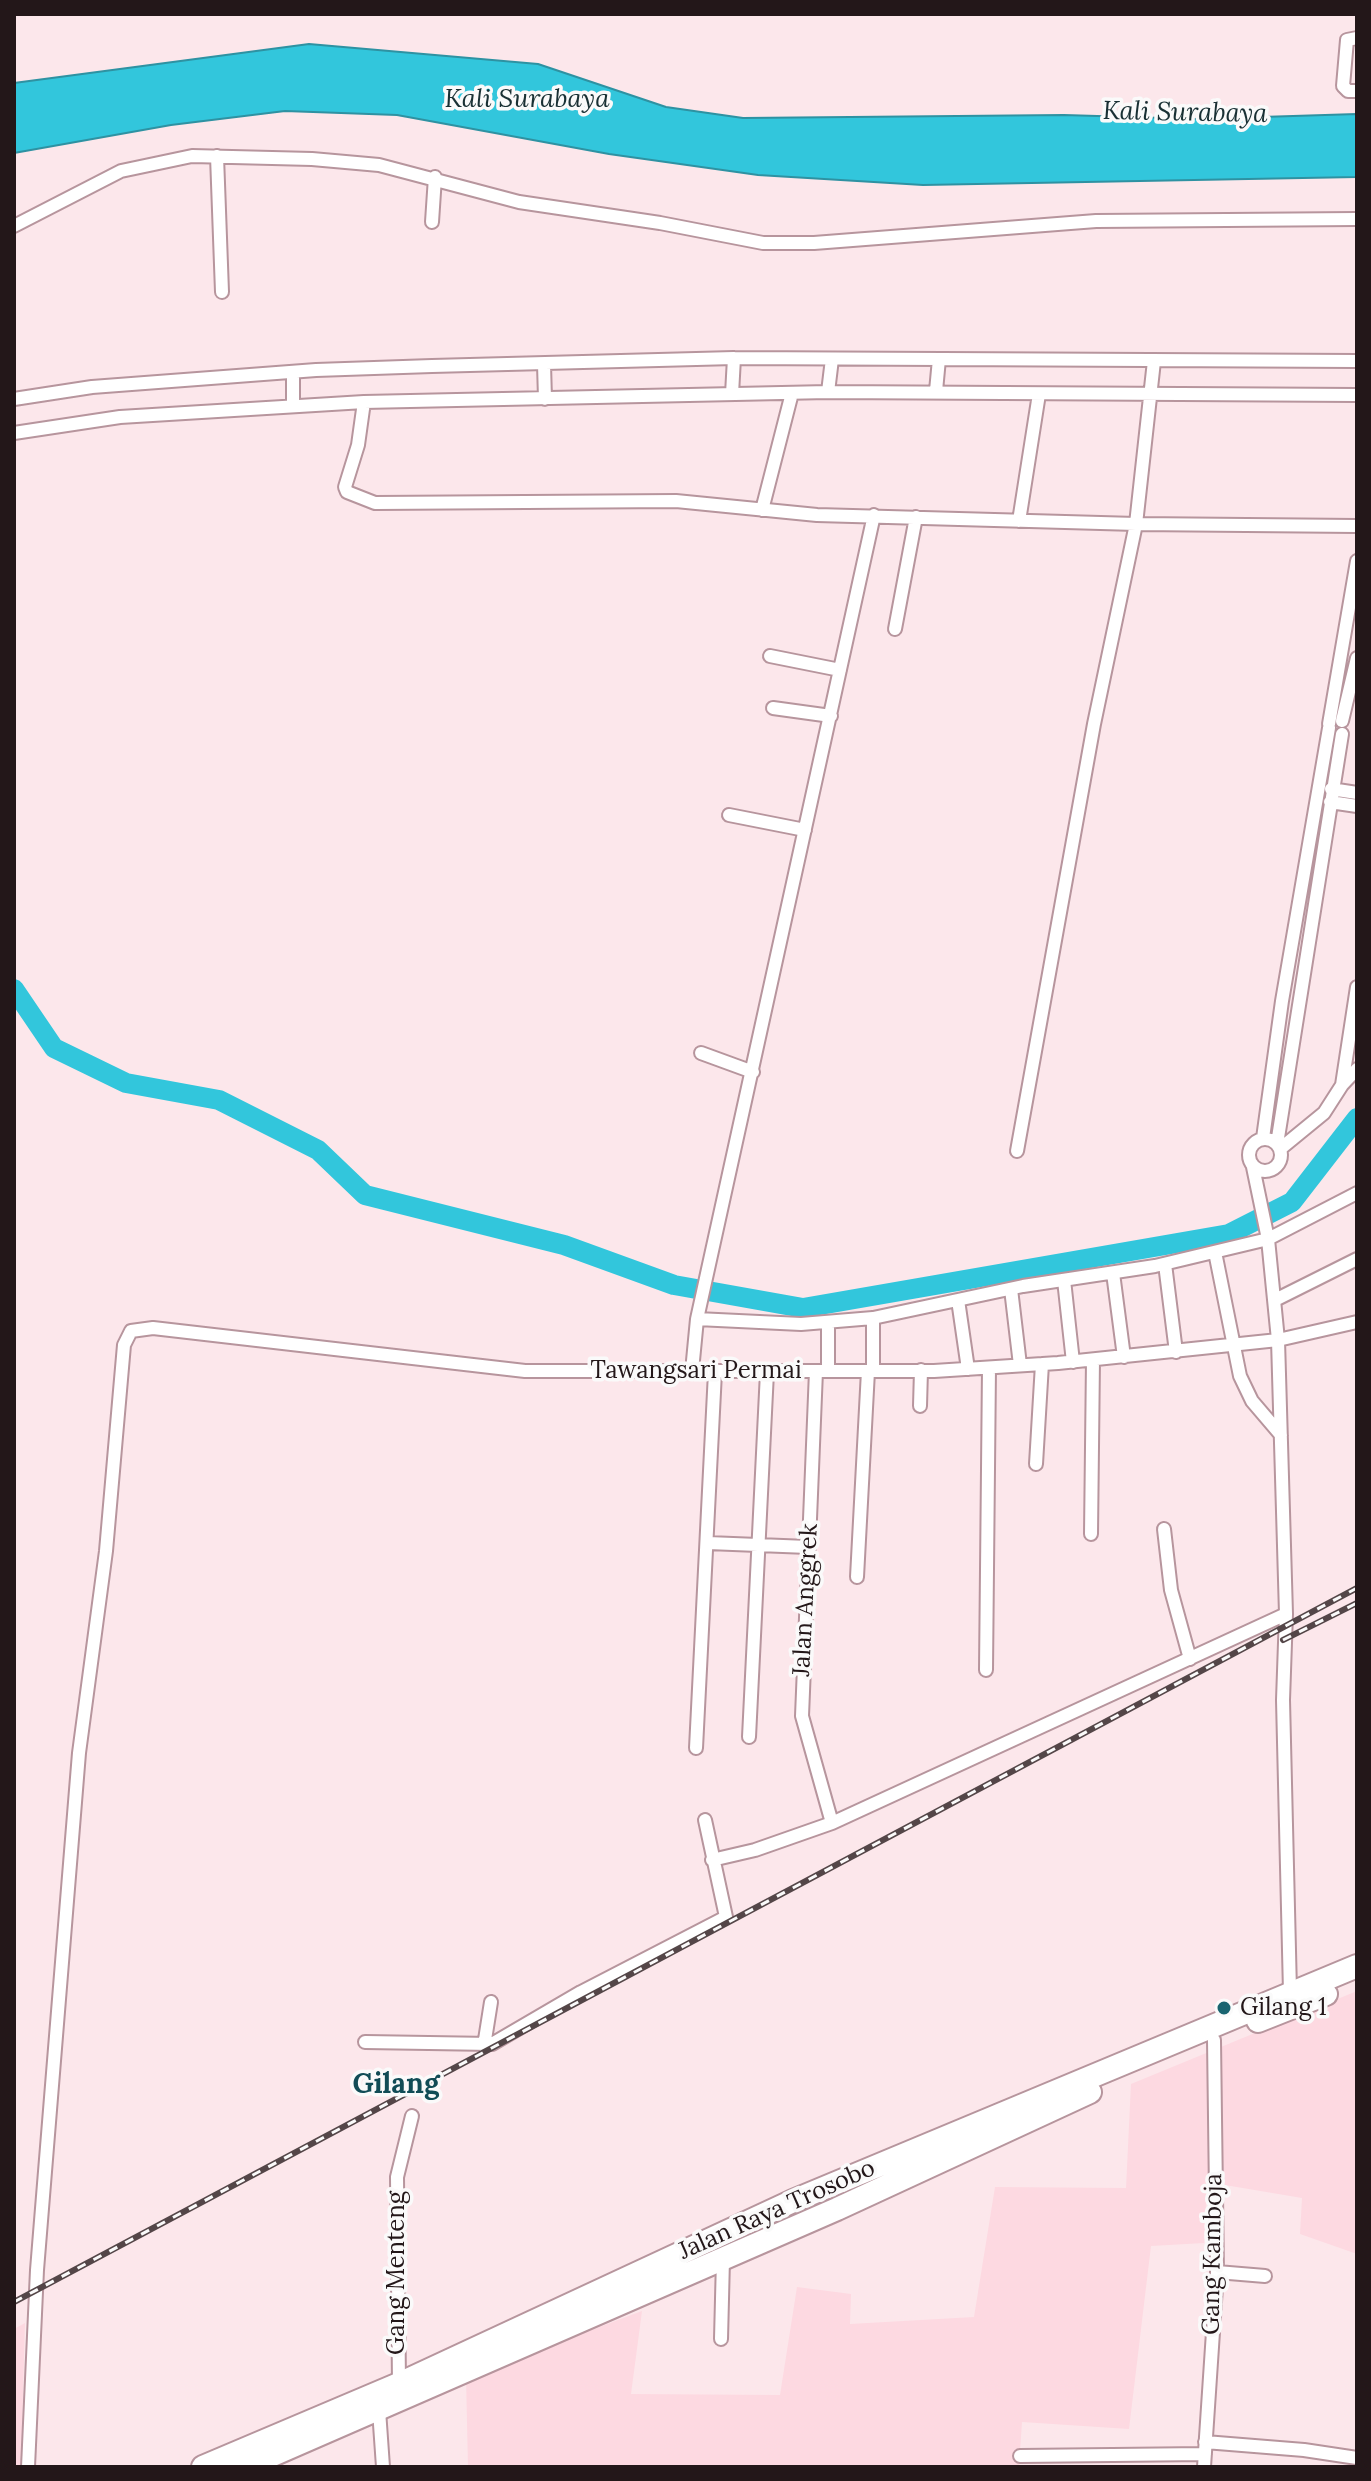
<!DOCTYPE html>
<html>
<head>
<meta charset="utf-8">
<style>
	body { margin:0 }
	#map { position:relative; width:1371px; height:2481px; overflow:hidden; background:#fce7eb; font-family:Lora,serif }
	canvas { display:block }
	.frame { position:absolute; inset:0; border:16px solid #231719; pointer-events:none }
</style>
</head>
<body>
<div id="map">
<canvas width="1371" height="2481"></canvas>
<div class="frame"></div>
</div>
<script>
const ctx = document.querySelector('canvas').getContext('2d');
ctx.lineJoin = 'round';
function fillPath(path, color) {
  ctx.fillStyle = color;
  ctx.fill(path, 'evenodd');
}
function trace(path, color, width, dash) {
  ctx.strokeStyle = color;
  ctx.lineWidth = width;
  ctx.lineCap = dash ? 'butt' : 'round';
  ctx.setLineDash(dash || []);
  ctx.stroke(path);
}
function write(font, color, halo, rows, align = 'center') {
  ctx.font = font + ' Lora,serif';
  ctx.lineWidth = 7;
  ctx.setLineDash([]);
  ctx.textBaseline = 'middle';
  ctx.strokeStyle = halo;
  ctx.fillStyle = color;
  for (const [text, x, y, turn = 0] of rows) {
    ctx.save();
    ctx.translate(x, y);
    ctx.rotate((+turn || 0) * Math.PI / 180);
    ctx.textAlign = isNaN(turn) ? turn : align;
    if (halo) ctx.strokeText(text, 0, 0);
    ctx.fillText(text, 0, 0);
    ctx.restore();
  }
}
fillPath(new Path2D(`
	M1357,1991V2254L1300,2234L1302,2198L1207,2182L1204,2243L1151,2246L1129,2429L1022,2422L1019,2467H468L466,2377L642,2311L631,2394L780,2395L797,2287L851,2294L850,2324L974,2317L995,2187L1126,2188L1131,2084Z
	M25,2323L21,2467H14V2329Z`), '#fdd9e1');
const water = new Path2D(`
	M309,44L538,64L666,107L743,118L1064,115L1197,119L1357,114V177L923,185L758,175L609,154L397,115L285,111L171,125L14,153V83Z`);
fillPath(water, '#32c6dc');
trace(water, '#2e92a2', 2);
trace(new Path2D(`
	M14,989L54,1048L126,1083L219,1100L318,1150L365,1195L564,1245L674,1285L803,1308L1229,1234L1292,1202L1357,1118`), '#32c6dc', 20);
const minor = new Path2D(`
	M1357,38L1347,40L1343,86L1348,91H1357
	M217,156L222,292
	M432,222L435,177
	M14,226L121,171L192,156L312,159L379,165L519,202L660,223L763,243H814L1096,221L1357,219
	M544,364L545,399
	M293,372V406
	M936,391L939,359
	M828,392L832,359
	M732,394L734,358
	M14,399L92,387L316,370L432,366L734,358L1357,361
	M364,402L358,445L345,487L347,492L375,503L676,501L817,515L1136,524L1357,526
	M14,433L120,417L364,402L828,392L1357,395
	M762,510L792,393
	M1019,521L1039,394
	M895,629L916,517
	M770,656L840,670
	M773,708L831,716
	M1342,721L1357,658
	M1329,724L1357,561
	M1331,789L1357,793
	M1330,802L1357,806
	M729,815L805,830
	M701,1053L753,1072
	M1342,1085L1357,1069
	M1263,1138L1282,1001L1329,728
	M1249 1155a16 16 0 1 1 32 0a16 16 0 1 1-32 0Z
	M1277,1144L1342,734
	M1280,1149L1324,1113L1342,1085L1357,987
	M1017,1151L1094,724L1136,524L1154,361
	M1253,1167L1268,1239L1278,1340L1286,1614L1283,1700L1290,1992
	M1215,1252L1240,1376L1252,1401L1281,1435
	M1165,1264L1176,1352
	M1113,1273L1124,1357
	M1064,1280L1073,1362
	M1011,1289L1020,1365
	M958,1300L968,1369
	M1275,1300L1357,1259
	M873,1318V1371
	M697,1319L874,515
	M828,1322V1371
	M692,1371L697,1319L801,1324L873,1318L1023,1286L1155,1266L1268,1239L1357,1193
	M816,1371L802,1716L832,1823
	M920,1406L921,1370
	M1036,1464L1042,1364
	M1164,1529L1171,1590L1190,1659
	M1091,1534L1093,1360
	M708,1543L808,1547
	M857,1577L868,1371
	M986,1670L989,1368
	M749,1737L767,1372
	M696,1748L715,1372
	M712,1860L755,1850L832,1823L1286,1614
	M365,2042L492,2044L581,1992L726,1917L705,1820
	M484,2046L491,2002
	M1217,2272L1265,2276
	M721,2339L723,2259
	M399,2384L397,2177L412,2116
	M379,2410L383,2467
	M1205,2442L1304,2450L1357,2458
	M1020,2456L1205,2454
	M28,2467L37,2270L79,1753L106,1551L124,1345L131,1331L153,1328L525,1371H934L1058,1363L1278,1340L1357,1322
	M1204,2467L1217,2272L1214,2040`);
const trunk = new Path2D(`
	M1258,2021L1326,1994
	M203,2467L399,2384L793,2201L1357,1966
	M245,2467L837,2209L1090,2092`);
trace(minor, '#b7959d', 16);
trace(trunk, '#b7959d', 26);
trace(minor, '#fff', 12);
trace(trunk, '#fff', 22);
const rail = new Path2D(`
	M1283,1640L1357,1603
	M14,2302L1357,1588`);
trace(rail, '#544648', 6);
trace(rail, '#fafafa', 3, [9]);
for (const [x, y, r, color] of [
	[1224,2008,8,"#196470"]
]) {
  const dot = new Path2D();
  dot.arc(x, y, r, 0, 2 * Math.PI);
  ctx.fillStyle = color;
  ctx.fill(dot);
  trace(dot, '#fafafa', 3);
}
write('24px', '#231719', '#fafafa', [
	["Tawangsari Permai",696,1371],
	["Jalan Anggrek",806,1600,-87],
	["Jalan Raya Trosobo",777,2210,-24],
	["Gang Kamboja",1213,2254,-89],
	["Gang Menteng",397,2273,-90]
]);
write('24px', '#231719', '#fafafa', [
	["Gilang 1",1240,2008]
], 'left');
write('italic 26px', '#193034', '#fafafa', [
	["Kali Surabaya",527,100],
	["Kali Surabaya",1185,113,1]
]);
write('bold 28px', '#114c56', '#fafafa', [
	["Gilang",396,2085]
]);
</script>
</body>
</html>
